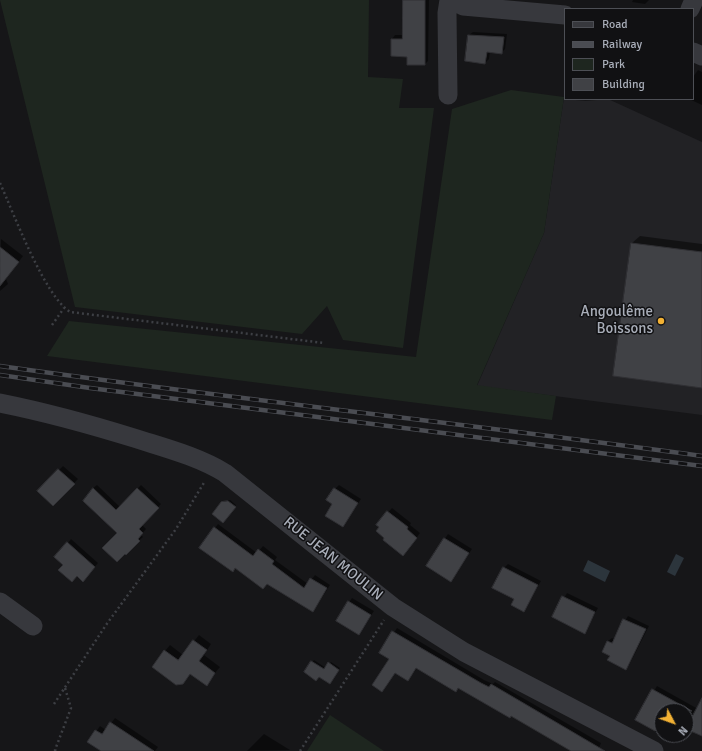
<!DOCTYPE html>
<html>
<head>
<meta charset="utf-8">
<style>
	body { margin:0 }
	#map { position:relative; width:702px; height:751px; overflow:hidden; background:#161618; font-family:Signika,sans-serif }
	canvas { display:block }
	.legend { position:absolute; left:564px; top:8px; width:130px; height:92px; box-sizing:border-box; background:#111113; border:1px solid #4d4f55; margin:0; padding:5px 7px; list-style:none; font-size:12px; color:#a8adb8 }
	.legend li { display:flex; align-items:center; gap:8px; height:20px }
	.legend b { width:20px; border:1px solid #4d4f55 }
	.north { position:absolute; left:654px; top:703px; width:40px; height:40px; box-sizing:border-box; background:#111113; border:1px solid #4d4f55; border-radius:50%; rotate:131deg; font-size:11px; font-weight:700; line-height:16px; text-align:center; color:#a8adb8 }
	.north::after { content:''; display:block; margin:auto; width:14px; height:18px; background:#f2b134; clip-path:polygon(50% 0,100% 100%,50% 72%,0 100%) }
</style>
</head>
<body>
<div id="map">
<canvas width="702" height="751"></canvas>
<ul class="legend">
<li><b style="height:5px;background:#37383d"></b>Road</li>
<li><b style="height:5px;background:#4a4c52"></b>Railway</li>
<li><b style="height:11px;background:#1e261f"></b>Park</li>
<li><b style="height:11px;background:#404145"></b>Building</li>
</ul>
<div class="north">N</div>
</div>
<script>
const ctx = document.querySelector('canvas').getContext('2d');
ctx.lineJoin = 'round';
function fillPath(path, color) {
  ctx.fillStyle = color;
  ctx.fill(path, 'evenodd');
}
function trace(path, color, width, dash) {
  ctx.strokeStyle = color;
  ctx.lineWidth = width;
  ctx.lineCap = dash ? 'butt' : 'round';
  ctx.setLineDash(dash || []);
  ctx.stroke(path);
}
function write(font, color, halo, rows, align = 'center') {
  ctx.font = font + ' Signika,sans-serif';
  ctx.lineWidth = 3;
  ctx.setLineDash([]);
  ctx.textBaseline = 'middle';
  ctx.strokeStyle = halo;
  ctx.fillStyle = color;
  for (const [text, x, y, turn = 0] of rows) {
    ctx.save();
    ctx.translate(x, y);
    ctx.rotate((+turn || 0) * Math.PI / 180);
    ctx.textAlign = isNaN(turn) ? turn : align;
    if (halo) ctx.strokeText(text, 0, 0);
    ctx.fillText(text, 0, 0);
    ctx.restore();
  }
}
fillPath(new Path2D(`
	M564,97L565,99L586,101L608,99L702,142V415L477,386L544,233Z`), '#222225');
fillPath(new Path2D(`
	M0,0H369L368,77L403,79L399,108H434L403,348L343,340L327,306L302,334L75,307Z
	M511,90L564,97L544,233L477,385L556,396L552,420L47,356L69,321L416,357L452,109Z
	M330,715L384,751H307Z`), '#1e261f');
fillPath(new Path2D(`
	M676,554L684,558L675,576L667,572Z
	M588,560L610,571L605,582L583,571Z`), '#2c353c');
fillPath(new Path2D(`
	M404,0H429L428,61L425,64L408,56L392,39L395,35H403Z
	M633,0H649L645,4L632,2Z
	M473,32L507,34L505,49L502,52L490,51L489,59L485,63L469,35Z
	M698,70L702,72V105L689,99H693V77Z
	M640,236L702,244V387L632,243Z
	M1,239L23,256L6,279L8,284L0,291Z
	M63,466L78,479L53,505L39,491Z
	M97,485L120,507L141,485L161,504L142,525L146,529L141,535L143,537L117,560L118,533L93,488Z
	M339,485L361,499L343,526L334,504L335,489Z
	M230,500L236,505L225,520L222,502Z
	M392,508L411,523L410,525L420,533L407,551L378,524Z
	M218,524L257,553L263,546L277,557L275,560L308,584L315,575L330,585L316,607L312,611L267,583L236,567L232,571L215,528Z
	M448,534L472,549L451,580L427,566Z
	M71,539L98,563L86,577L68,543Z
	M508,564L541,581L524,611L515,599L504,568Z
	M567,593L598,608L584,633L553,617Z
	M352,598L374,611L359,633L337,620Z
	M628,616L649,626L629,665L626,669L611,655L603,652L608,641L612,638L614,639Z
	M397,628L484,680L493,684L495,682L601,743L599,748L604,751H573L511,715L459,688L455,691L417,668L408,680L396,672L382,691L390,659L381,653Z
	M199,635L211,644L204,655L220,667L206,684L191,673L183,683L165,651L170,645L183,655Z
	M314,660L326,668L331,662L340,668L331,681L305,672Z
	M657,686L698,709L702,702V735L686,727V711H662V720L655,730L637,719Z
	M115,718L158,747L155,751H102L89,742L100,726L106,730Z
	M264,734L290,750L247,751Z`), '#0007');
const building = new Path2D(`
	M403,0H425V65H407V57L391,56V39H402Z
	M468,35L504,37L502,54L487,52L485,64L465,61Z
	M631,243L702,252V388L613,376Z
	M0,247L19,262L0,286Z
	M58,469L75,484L53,506L37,491Z
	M93,488L116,510L137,488L159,508L139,529L143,533L138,539L140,541L126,555L125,554L117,562L102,548L117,533L83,501Z
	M334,488L358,503L343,527L325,516L332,504L326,500Z
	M228,501L236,507L223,523L212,514L221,502Z
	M387,511L408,527L407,529L417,538L403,556L383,540L384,538L376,531L379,527L376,525Z
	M214,527L253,556L258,549L274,561L272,564L304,588L310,578L327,588L313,612L267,584L263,589L235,568L233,572L199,548Z
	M444,538L469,553L451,582L426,566Z
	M67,542L95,567L83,582L77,576L72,582L58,570L63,565L54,557Z
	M503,567L538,585L524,612L511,605L514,599L492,588Z
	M562,596L595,612L585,634L552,617Z
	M348,601L371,615L359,635L336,621Z
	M623,619L646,629L626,670L607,660L610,656L602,652L607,641L612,643Z
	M392,631L481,683L489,687L491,684L605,751H571L511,716L510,718L458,688L456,692L416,668L408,681L395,673L382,692L372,685L389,659L379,653Z
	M193,640L207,650L199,661L215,673L207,686L190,674L183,684L176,685L152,667L164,650L178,660Z
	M311,661L324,669L328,662L339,670L330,684L319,677L316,681L304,672Z
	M652,689L692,711H662V719L655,731L635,720Z
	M702,698V736L686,729Z
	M110,722L154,751H101L87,742L95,730L102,734Z`);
fillPath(building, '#404145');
trace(building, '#303034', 1);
trace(new Path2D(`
	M0,183C14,214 44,295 70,312L324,343
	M52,325L64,308
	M54,704L106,625L176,529L205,481
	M56,751L55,750L71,708L65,688
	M300,751L384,620`), '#3d3f44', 2.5, [2, 3]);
trace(new Path2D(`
	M452,0L463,6L565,15
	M690,9L694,0
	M693,52L702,56
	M448,95L447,13L449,0
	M0,403C45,412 89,424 134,438C165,448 197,456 225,473L393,607L464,652L654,751
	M0,602L33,626`), '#37383d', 19);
const rail = new Path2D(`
	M0,366C233,399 468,424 702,456
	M0,375L90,388L702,466`);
trace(rail, '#4a4c52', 4.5);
trace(rail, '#111113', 3, [9]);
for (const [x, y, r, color] of [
	[661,321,4,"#f2b134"]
]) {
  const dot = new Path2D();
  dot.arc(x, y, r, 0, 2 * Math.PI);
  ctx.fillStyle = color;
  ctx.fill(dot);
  trace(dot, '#111113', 1.5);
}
write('15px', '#a8adb8', '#111113', [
	["Angoulême",653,312],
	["Boissons",653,329]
], 'right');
write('15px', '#a8adb8', '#111113', [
	["RUE JEAN MOULIN",333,559,39]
]);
</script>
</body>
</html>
